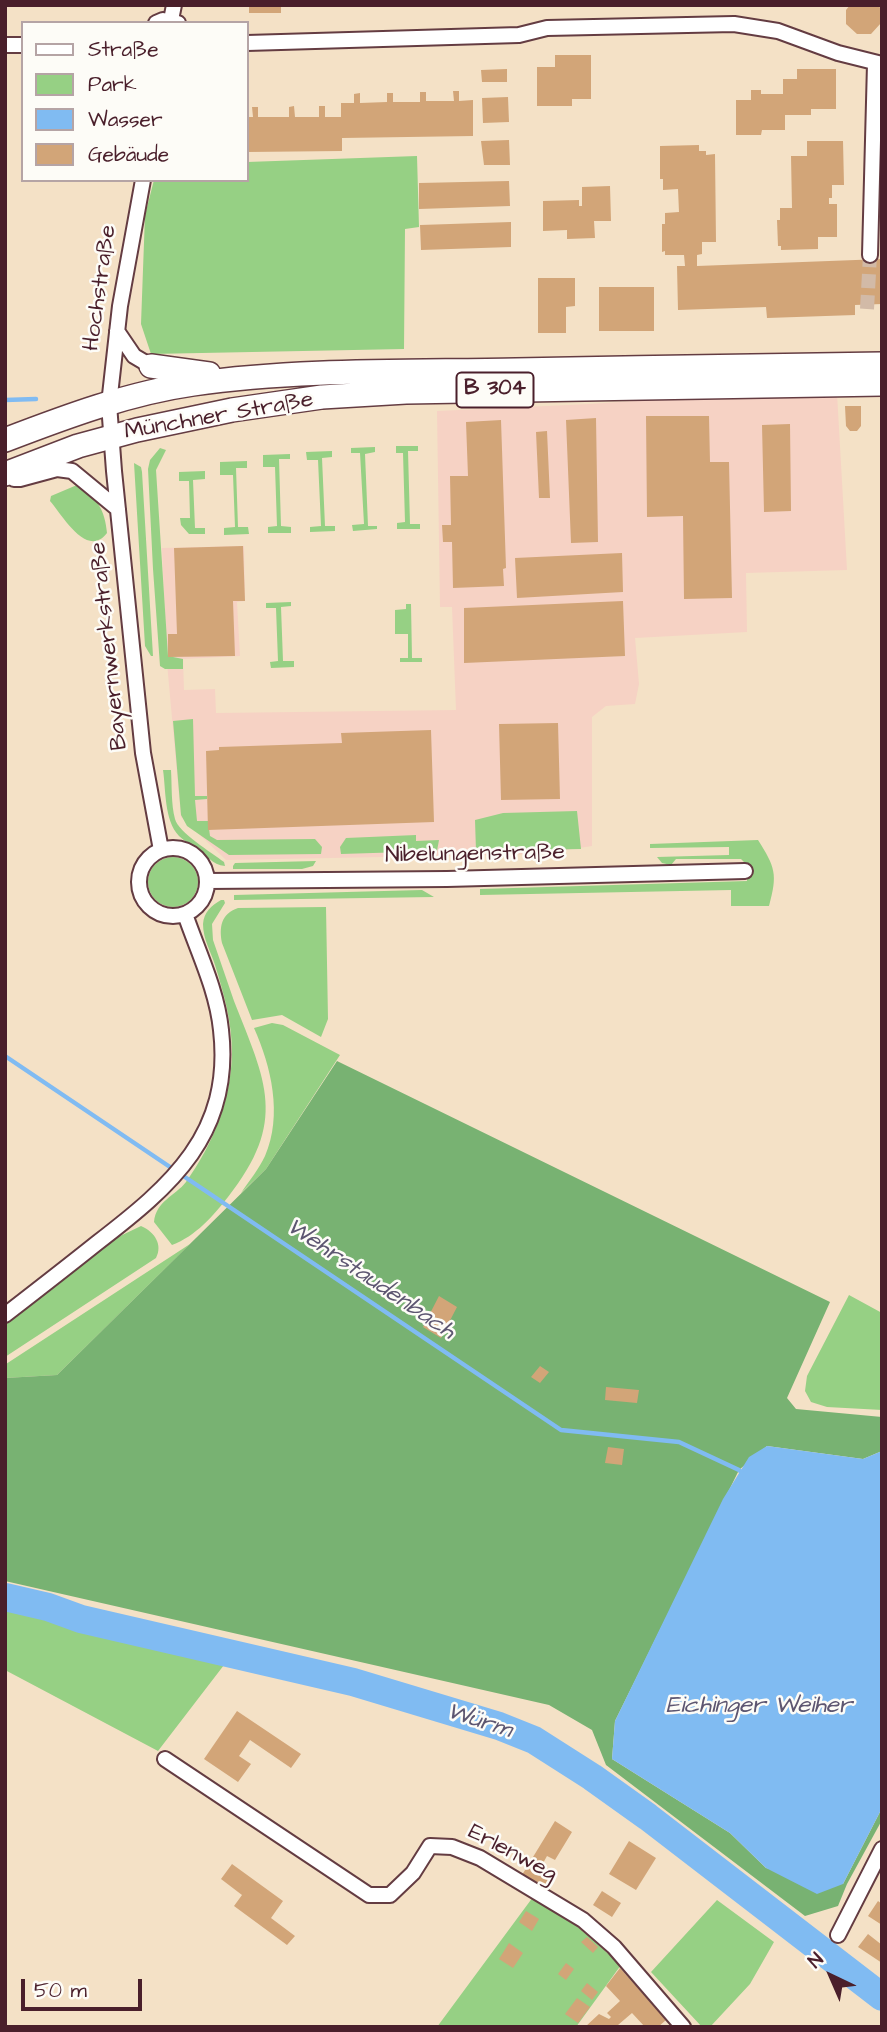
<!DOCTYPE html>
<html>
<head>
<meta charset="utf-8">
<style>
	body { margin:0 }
	#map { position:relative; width:887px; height:2032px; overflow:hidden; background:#f4e1c6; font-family:"Architects Daughter",sans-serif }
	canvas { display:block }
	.frame { position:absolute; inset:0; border:7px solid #4a1f2b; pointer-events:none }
	.legend { position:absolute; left:21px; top:21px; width:228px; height:161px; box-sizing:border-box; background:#fdfcf7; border:2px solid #b5a4a5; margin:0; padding:9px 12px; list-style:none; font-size:21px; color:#4a1f2b }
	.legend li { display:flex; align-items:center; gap:14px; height:35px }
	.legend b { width:35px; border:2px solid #b5a4a5 }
	.north { position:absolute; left:796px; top:1941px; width:70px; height:70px; -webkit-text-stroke:5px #fdfcf7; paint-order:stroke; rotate:316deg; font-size:19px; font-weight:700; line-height:28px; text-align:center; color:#4a1f2b }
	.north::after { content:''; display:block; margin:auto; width:24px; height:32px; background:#4a1f2b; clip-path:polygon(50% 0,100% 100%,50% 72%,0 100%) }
	.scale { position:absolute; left:21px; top:1979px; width:121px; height:32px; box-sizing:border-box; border:4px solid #4a1f2b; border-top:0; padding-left:9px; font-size:21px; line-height:24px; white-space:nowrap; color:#4a1f2b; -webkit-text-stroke:5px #fdfcf7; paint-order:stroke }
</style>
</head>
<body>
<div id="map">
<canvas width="887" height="2032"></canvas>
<div class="frame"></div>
<ul class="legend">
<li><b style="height:9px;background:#fff"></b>Straße</li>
<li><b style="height:19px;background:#96d084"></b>Park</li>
<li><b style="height:19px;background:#80bbf2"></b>Wasser</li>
<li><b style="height:19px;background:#d2a578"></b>Gebäude</li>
</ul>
<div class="north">N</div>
<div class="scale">50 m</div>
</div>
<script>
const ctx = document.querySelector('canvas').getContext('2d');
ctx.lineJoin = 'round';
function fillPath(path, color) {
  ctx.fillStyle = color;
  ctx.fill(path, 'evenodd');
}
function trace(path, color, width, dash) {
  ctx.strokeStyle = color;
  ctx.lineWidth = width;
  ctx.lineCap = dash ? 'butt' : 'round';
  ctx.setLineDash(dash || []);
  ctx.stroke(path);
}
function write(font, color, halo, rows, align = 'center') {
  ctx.font = font + ' "Architects Daughter",sans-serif';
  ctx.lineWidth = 5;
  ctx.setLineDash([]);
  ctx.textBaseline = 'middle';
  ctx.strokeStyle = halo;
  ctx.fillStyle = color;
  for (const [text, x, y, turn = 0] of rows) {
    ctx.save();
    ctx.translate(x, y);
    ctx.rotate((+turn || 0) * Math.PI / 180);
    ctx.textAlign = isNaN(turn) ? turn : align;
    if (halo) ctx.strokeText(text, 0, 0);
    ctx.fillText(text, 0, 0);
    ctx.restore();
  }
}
fillPath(new Path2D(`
	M837,393L847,570L746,573L747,632L635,638L639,684L635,704L606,706L592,717V846L541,854L226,860L181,817L167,663L162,548L244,546L245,601L237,602L240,656L183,659L184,690L215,689L216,713L456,710L452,607H440L437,411L590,404L738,394Z`), '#f6d2c4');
fillPath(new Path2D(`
	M417,156L419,227L405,229L404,349L151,354L141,324L145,215L154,180H247V162Z
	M396,446H418V451H408L410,524H420V529H397V523L405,522L403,453H396Z
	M375,447V452L365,454L368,526H377V529L353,531L352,525L364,524L360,453H351V448Z
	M160,448L166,450L156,470L168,656L183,659V669H165L160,666L153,569L148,469L150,460Z
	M332,451V457L322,458L325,526H335V531L310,532V527L321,526L318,460H307L306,452Z
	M290,454V459H279L281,526L291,527V533H268V527L277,526L275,467H263V455Z
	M247,461V468H236L238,527H248L249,534L224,535V528L235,527L233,475H220V462Z
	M134,463L141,467L142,472L153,656H151L145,646Z
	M205,471V479L193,480L195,528H205V534H189L181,525L180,518H190L189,481H179V472Z
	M77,485C97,497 105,510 107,533C87,559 63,516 50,501L51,496Z
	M291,602V606L281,607L283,661H294V667L271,668L270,662L278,661L276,608H266V603Z
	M406,604H411L412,658H422V662H400V658H408V634H395V610L406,609Z
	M193,719L195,796H207V799L195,800L197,821H208L210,836L217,840L315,839L322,847L321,854L229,855L187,826L181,815L173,721Z
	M163,770H171C172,786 171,804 175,819C178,832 212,853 224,862L225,866C212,865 207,855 197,848C191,844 184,841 179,836C164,820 166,790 163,770Z
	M577,811L581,849L476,851L475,820L503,813Z
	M416,835V841L439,840L437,851L341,854L340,847L346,838Z
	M758,840C775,867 778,874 769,906H731V890L480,895V889L747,881L746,864L741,859H676L671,865L662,863L657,857L729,855V847L650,848V844Z
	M148 882a25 25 0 1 1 50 0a25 25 0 1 1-50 0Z
	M316,861L313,866L302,869H233V866L235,863Z
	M422,890L434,897L234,900V895Z
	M221,900H224L225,903L212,924L213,940C220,960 227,981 234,1001C266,1082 288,1121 228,1197C213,1216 196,1236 172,1245L154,1222C156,1201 175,1196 186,1182C213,1144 231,1100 232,1053C232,1022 224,994 215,965C211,952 203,939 203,924C204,912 211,906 221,900Z
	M326,907L328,1019L321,1037L282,1015L252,1020L222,943C219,927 221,914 238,908Z
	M272,1023L283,1025L340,1055L266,1169L241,1193C249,1181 259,1169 265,1156C283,1115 271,1066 254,1028Z
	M141,1226C155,1232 163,1245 156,1258L5,1357V1325L116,1238Z
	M190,1244L57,1375L5,1378L6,1364Z
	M849,1295L882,1313V1410L827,1407L811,1402L805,1391L807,1376Z
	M5,1608L224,1665L158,1751L5,1670Z
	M533,1897L572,1922L621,1965L576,2027H437Z
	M717,1900L774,1942L750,1984L710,2027H702L651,1972Z`), '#96d084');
fillPath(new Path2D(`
	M337,1061L830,1302L787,1398L796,1409L882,1417V1451L863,1459L767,1446L739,1470L615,1721L612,1759L730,1833L766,1868L843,1884L882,1808V1820L847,1884L838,1906L805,1916L606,1765L592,1730L549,1705L5,1581V1378L57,1375L266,1169Z`), '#78b272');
fillPath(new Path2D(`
	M767,1446L863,1459L882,1451V1808L843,1884L817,1894L766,1868L730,1833L612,1759L615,1721L723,1499L749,1457Z`), '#80bbf2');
trace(new Path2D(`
	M5,400L36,399
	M5,1056L561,1430L679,1442L739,1470L743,1474`), '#80bbf2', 4.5);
trace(new Path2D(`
	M5,1597L48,1607L81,1619L353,1682L499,1726L534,1740L592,1777L648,1817L882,1997`), '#80bbf2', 28);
fillPath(new Path2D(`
	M249,5H281V13H249Z
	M850,5H878L881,9V23L871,34H857L846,24V10Z
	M555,55H591V99H572V106H537V67H555Z
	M507,69V82H482L481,70Z
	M797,69H836V109H811V115H785V130H762L761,135H736V100H751V90H761V94H783V79H797Z
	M453,91H459V101L473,100V136L342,138V151L247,152V117H253L252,107H258V117H289V107L294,106L295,117H319V106H325V117H341V103H354V94L360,93V103L387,102V93H393V102H420V92H426V101H454Z
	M508,97L509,122L483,123L482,98Z
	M509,140L510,165H484L481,141Z
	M807,141H843L844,185H832V198H829V204H837V237H818V249L781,250V246H778L777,220H780V208H792L791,156H807Z
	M699,145V151H706V155L715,154L716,242H702V254L697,255V266L882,259V304L855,305V315L767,318L766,307L678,310L677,266H685L684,255H665V251L662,252V224H665V213L679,212L678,189L663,190V179H660V146Z
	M509,181L510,206L419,209V183Z
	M610,186L611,221H594L595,238L567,239V230L543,231V201L579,200V206H582V187Z
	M511,222V247L421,250L420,225Z
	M538,278H575V306L566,307V333H538Z
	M599,287H654V331H599Z
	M845,406H861V426L857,431H850L846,426Z
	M646,416H709L710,462H729L732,598L684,599L683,516L647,517Z
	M596,418L598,542L571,543L566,420Z
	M501,420L506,568L503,569L504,586L453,588L452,542H443L442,525H451L450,476H468L466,422Z
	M790,424L791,511L764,512L762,425Z
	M547,431L550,498H539L536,432Z
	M243,546L245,601H233L235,656L168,657V634H177L174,548Z
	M622,553L623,592L517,598L515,558Z
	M623,601L625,656L464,663V608Z
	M558,723L560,799L501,800L499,724Z
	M431,730L434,822L208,830L206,751L219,750V747L342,743L341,733Z
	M439,1296L457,1307L441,1338L423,1327Z
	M540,1366L549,1372L540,1383L531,1377Z
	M606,1387L639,1390L637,1403L605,1400Z
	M608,1447L624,1449L622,1465L605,1463Z
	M237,1711L301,1754L291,1768L250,1740L239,1756L251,1764L238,1782L204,1759Z
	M555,1821L572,1832L555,1860L547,1856L542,1865L556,1874L546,1889L522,1875Z
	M629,1841L656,1858L636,1890L609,1874Z
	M232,1864L283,1901L271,1918L295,1936L287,1945L234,1906L242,1895L221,1879Z
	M602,1891L621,1903L612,1917L593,1905Z
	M878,1901L882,1904V1925L868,1916Z
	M526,1911L539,1919L532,1931L519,1922Z
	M868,1934L882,1945V1963L858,1947Z
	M587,1937L598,1947L593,1953L581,1942Z
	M509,1943L523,1953L513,1968L499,1959Z
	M566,1963L574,1969L566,1980L558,1974Z
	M620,1968L666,2020L658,2027H645L632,2013L618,2025L620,2027H585L599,2014L609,2019L611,2017L607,2013L620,2001L606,1986Z
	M587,1983L598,1992L592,2000L581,1991Z
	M577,1998L590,2007L578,2023L565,2014Z`), '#d2a578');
trace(new Path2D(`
	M867,309L870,255`), '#d2baa7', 14, [14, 7]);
const street = new Path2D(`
	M171,20L174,5
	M156,23L163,20L178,23
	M247,43L519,35L547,28L734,24L778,31L838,53L882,64
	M5,45H23
	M143,180L120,306L109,404L114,471L143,753L161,850
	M870,255L875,64
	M117,331L134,356L151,366
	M14,479H20L57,469L72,471L118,509
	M139 882a34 34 0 1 1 68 0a34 34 0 1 1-68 0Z
	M207,881L447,879L745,871
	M5,1315C36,1291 67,1267 97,1243C171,1186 233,1134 221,1030C217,990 198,952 185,914
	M165,1759L369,1895H390L413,1873L430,1846L452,1847L480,1858L583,1920L614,1947L683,2027
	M838,1935L882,1849`);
const primary = new Path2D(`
	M151,366L209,374
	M5,440C65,417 129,393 193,384C298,369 410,372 516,370C638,368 760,365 882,364
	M5,474L78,446L137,430L232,410L322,397L406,392L882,384`);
trace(street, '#643c42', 18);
trace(primary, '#643c42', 26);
trace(street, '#fff', 14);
trace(primary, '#fff', 23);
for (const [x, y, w] of [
	[495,390,77]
]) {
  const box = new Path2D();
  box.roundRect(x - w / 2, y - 17.5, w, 35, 5);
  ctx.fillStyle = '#fdfcf7';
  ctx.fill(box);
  trace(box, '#4a1f2b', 2);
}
write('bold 21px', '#4a1f2b', null, [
	["B 304",495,390]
]);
write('23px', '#4a1f2b', '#fdfcf7', [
	["Hochstraße",101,288,-82],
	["Münchner Straße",219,417,-10],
	["Bayernwerkstraße",110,646,-96],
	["Nibelungenstraße",475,855,-1],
	["Erlenweg",512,1854,28]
]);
write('italic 24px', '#5d5671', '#fdfcf7', [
	["Wehrstaudenbach",370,1280,34],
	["Eichinger Weiher",759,1707],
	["Würm",479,1722,18]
]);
</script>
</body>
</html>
